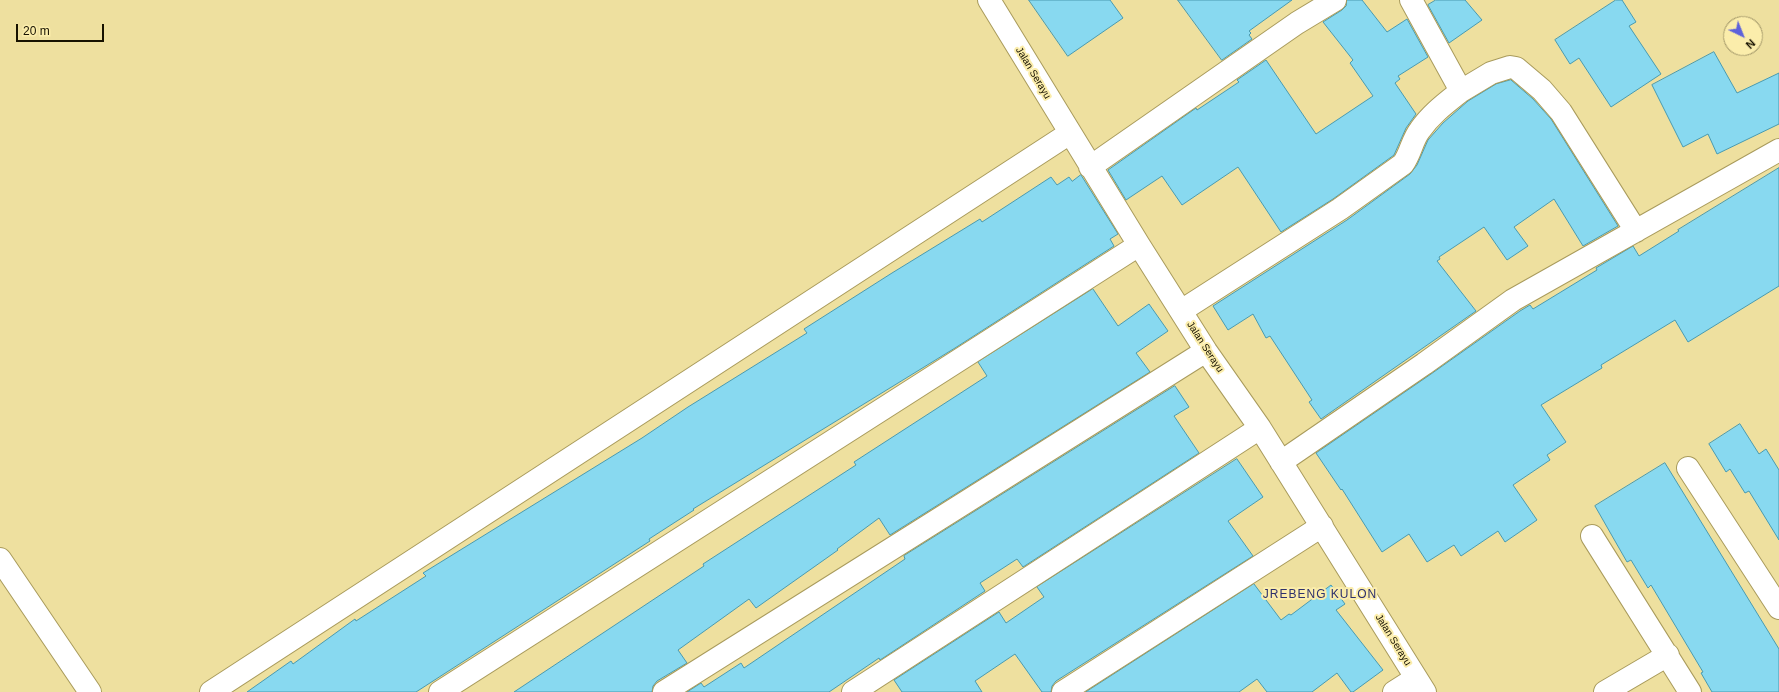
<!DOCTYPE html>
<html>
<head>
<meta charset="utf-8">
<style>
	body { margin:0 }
	#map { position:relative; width:1779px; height:692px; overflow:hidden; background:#eee09f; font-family:Arial,sans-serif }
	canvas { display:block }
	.north { position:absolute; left:1723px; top:16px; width:40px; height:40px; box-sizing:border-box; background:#fbedab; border:1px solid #a09567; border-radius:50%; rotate:137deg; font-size:11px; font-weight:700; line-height:16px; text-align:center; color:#171200 }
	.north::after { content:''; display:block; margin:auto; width:14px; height:18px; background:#5e62da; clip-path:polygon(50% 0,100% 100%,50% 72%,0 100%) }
	.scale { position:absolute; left:16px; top:24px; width:88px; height:18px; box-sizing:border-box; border:2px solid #171200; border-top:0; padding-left:5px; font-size:12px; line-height:14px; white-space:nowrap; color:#171200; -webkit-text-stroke:3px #fbedab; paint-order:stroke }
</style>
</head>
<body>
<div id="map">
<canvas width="1779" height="692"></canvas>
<div class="north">N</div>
<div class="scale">20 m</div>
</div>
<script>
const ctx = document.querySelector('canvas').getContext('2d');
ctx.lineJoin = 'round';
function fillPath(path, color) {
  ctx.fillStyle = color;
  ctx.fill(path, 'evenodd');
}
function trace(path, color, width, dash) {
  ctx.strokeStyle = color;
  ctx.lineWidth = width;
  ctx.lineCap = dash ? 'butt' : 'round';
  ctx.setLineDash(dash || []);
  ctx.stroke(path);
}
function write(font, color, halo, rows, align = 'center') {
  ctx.font = font + ' Arial,sans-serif';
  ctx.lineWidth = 4;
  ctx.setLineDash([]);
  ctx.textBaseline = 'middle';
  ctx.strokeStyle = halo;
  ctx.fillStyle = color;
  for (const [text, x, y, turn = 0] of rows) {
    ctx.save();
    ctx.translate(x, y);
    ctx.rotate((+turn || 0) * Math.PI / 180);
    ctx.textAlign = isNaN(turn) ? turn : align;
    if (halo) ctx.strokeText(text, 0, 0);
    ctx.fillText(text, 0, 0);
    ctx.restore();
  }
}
const building = new Path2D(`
	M1029,0H1110L1123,18L1068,56Z
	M1178,0H1292L1249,31L1251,33L1249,35L1252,39L1222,60Z
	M1347,0H1362L1387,32L1407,19L1428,57L1398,76L1400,79L1395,83L1416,114L1406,128L1394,155L1333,199L1281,232L1238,167L1182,205L1162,176L1126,200L1108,170L1196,108L1197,110L1239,82L1237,80L1266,60L1316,134L1373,96L1350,63L1353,60L1323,22L1342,10L1346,6Z
	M1436,0H1465L1482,20L1449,43L1428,5Z
	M1616,0H1622L1636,22L1629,26L1661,74L1611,107L1579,58L1570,64L1555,40Z
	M1714,52L1737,93L1779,73V124L1717,154L1708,134L1683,147L1652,85Z
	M1511,80L1533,99L1551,119L1618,226L1583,246L1554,199L1514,227L1528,246L1507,260L1484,227L1439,257L1440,259L1437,261L1476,311L1321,419L1309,402L1312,400L1270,336L1266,338L1253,314L1228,330L1213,306L1347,220L1410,174L1417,165L1428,140L1443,123L1468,101L1496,84Z
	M1779,168V286L1688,342L1675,320L1601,365L1602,368L1541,405L1566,442L1547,455L1550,460L1513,485L1537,520L1505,542L1498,531L1461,556L1454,545L1427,562L1409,534L1382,552L1342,489L1341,490L1316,453L1431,374L1520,311L1530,305L1533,309L1597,270L1596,268L1633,246L1639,256L1679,231L1678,230Z
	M1081,175L1118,234L1110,239L1114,246L955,348L693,509L694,510L649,539L650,541L416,692H247L291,661L293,664L355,619L356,621L426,576L423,573L642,438L688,407L807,333L804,329L892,273L980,219L982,222L1051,177L1057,185L1069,177L1072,181Z
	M1093,289L1118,326L1149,304L1168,331L1136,353L1150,372L890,535L879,518L837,549L838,550L756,608L749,599L678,650L687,663L657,681L653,686L652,692H514L704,566L703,564L856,465L854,462L987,376L978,362Z
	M1175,386L1189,407L1174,416L1199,453L1023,567L1017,559L980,583L985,591L880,660L879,658L829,692H687L701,683L704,687L741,663L744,668L905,559L904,556Z
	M1740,424L1759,454L1766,449L1779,470V540L1749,491L1745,493L1730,469L1726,472L1709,444Z
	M1237,459L1263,497L1228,521L1253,556L1056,681L1052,686L1051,692H1042L1015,654L975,681L982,692H902L894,680L999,612L1006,623L1044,597L1037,587Z
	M1665,463L1779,649V692H1712L1701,673L1703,672L1651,585L1648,588L1631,560L1627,562L1595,506Z
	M1254,584L1281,620L1289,614L1291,615L1331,585L1345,604L1336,610L1383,670L1353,692H1351L1337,673L1312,692H1267L1257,679L1239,692H1086Z`);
fillPath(building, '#88d9f0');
trace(building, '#499ab0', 1);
const minor = new Path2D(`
	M989,0L1139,245L1206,351L1260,428L1425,692
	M1461,91L1491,73L1510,67L1516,68L1542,90L1561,112L1636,231
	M1090,167L1297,23L1335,0
	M1181,311L1340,209L1403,164C1411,153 1412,140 1420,130C1431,114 1446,103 1461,91L1411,0
	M1281,462L1424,364L1513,300L1779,150
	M1688,468L1779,608
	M1592,536L1690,692
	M0,559L90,692
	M211,692L1070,133
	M440,692L1139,245
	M664,692L1206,351
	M853,692L1260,428
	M1063,692L1322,526
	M1394,692L1416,678
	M1605,692L1668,655`);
trace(minor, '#a99b5c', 24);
trace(minor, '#fff', 22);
write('10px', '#171200', '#fbedab', [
	["Jalan Serayu",1033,73,59],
	["Jalan Serayu",1205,347,57],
	["Jalan Serayu",1393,640,58]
]);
ctx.letterSpacing = '1px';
write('12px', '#2e316c', '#fbedab', [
	["JREBENG KULON",1320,595]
]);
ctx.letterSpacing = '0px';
</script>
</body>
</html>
